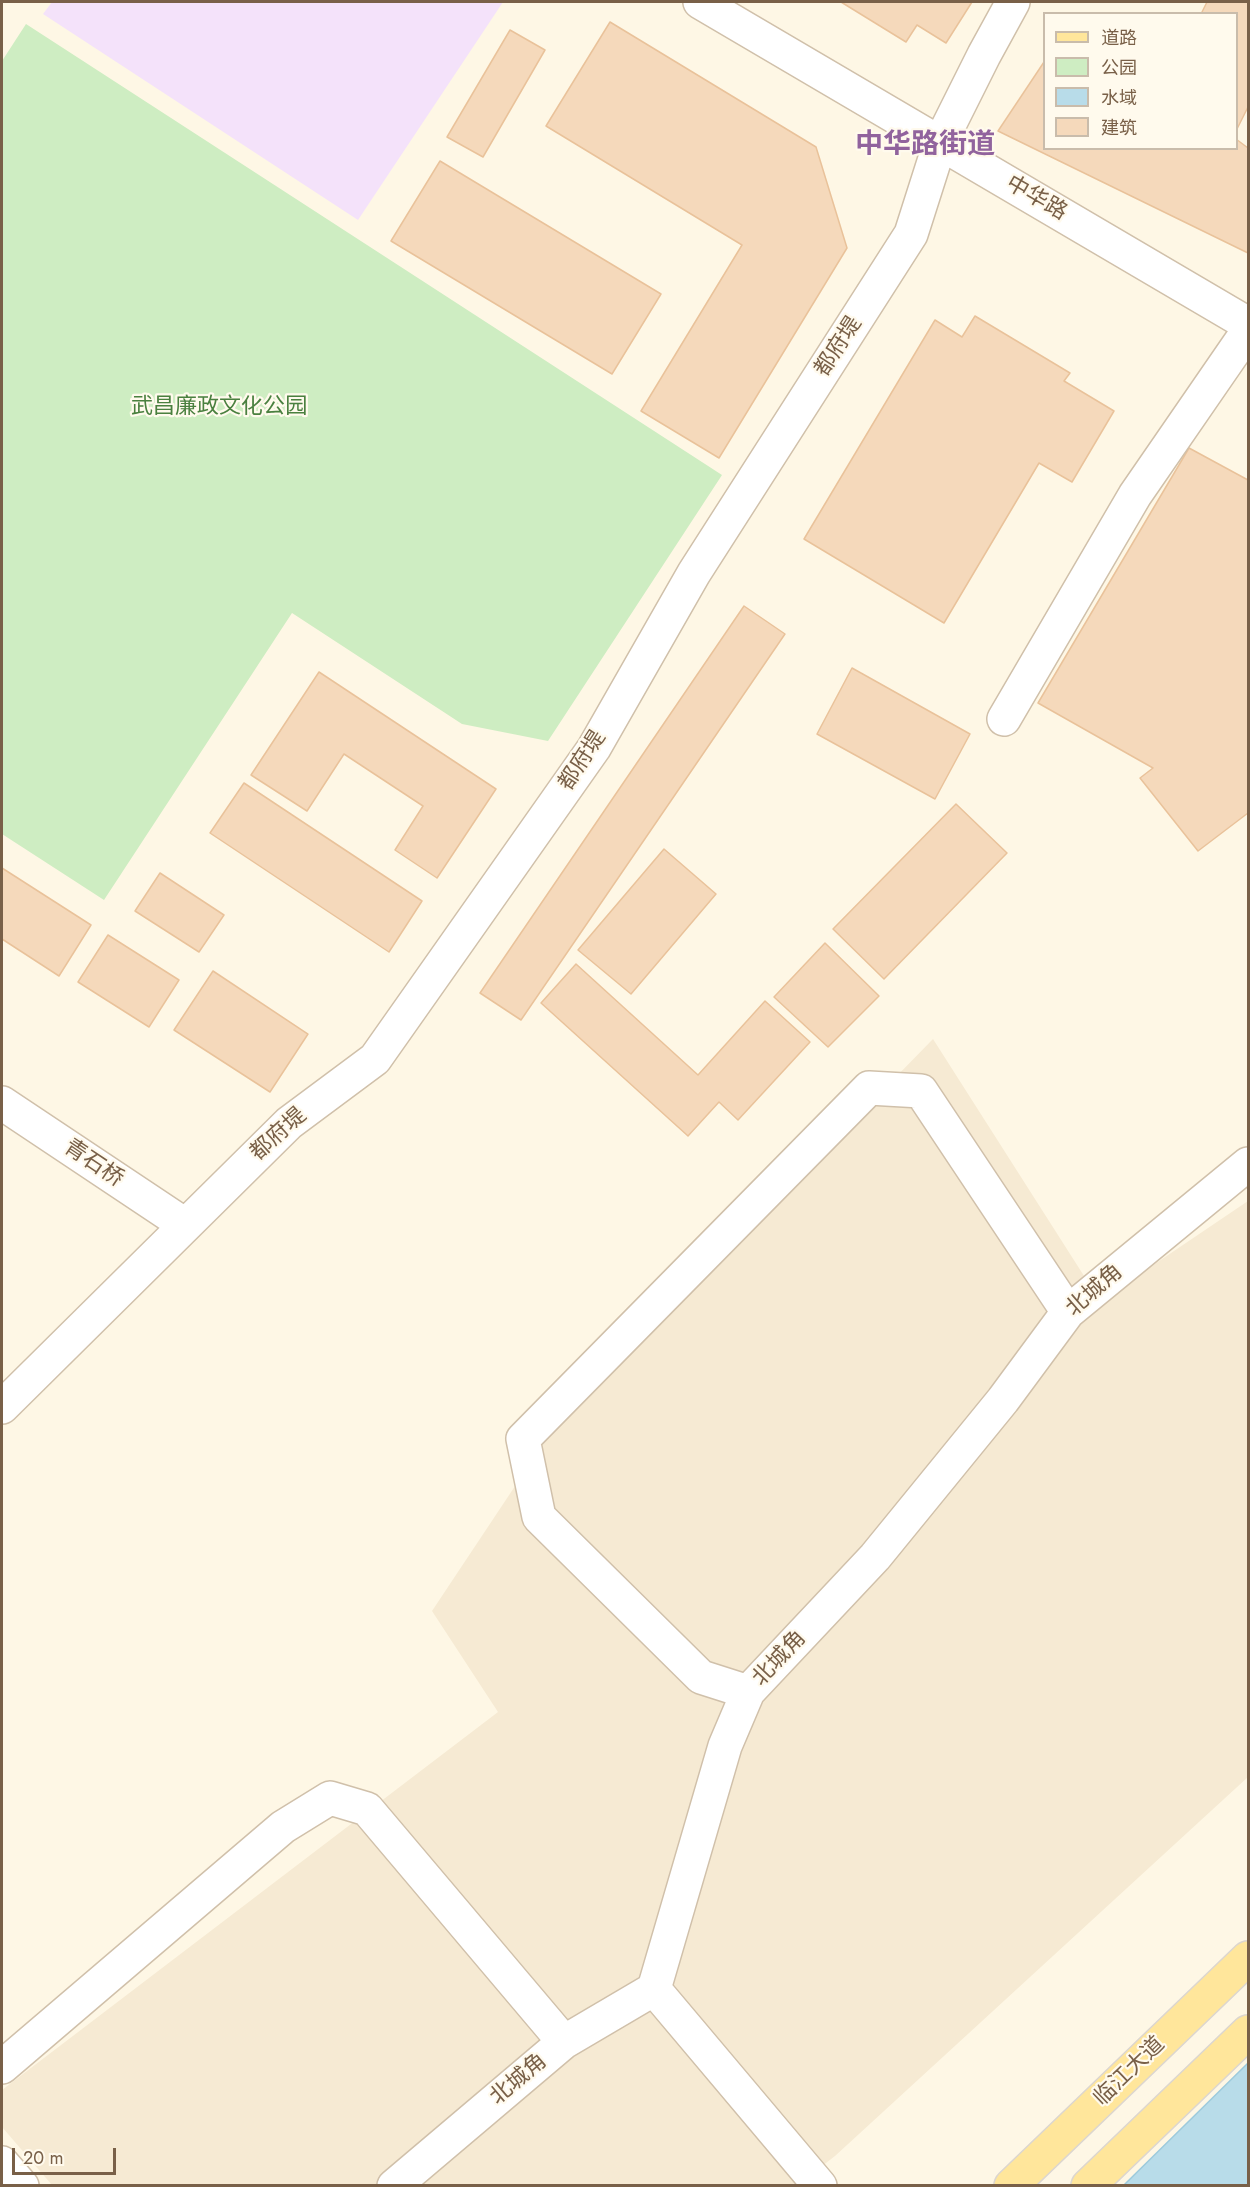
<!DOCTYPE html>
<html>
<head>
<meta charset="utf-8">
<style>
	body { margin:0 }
	#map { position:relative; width:1250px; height:2187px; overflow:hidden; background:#fef7e5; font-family:Jost,"Noto Sans SC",sans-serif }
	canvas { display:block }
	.frame { position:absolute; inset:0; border:3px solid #796048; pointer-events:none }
	.legend { position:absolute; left:1043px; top:12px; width:195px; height:138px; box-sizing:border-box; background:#fffaed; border:2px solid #c9bcab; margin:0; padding:8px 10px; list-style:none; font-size:18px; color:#796048 }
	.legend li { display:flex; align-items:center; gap:12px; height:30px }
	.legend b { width:30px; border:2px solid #c9bcab }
	.scale { position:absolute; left:12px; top:2148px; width:104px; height:27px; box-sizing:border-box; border:3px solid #796048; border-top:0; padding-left:8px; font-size:18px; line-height:21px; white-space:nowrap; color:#796048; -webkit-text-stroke:4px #fffaed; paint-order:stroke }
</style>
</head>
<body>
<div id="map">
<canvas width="1250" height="2187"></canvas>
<div class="frame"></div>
<ul class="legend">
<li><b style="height:8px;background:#ffe69b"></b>道路</li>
<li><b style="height:16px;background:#ceedc2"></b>公园</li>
<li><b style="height:16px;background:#b8dce9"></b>水域</li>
<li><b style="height:16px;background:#f5d9bb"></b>建筑</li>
</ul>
<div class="scale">20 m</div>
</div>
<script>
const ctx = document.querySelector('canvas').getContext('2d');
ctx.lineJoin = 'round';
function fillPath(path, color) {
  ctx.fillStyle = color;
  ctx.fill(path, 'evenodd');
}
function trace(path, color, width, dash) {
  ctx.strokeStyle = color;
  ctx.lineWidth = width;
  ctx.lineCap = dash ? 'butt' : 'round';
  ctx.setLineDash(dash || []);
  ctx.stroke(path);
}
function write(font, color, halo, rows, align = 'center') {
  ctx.font = font + ' Jost,"Noto Sans SC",sans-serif';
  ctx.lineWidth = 4.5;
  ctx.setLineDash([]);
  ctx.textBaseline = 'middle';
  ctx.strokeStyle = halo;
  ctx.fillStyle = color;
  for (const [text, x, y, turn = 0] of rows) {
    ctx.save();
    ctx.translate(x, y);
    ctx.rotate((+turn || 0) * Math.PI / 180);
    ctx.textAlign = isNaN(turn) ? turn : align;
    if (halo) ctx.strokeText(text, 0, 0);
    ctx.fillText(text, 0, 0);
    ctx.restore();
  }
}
fillPath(new Path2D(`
	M933,1039L1100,1301L1248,1201V1777L835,2156L800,2183L802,2185H52L2,2127V2090L498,1712L432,1611L555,1426Z`), '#f6ead3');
fillPath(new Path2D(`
	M52,2H503L358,220L43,14Z`), '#f4e2fa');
fillPath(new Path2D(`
	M26,24L722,475L548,741L462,724L292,613L104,900L2,834V61Z`), '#ceedc2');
const water = new Path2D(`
	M1248,2063V2185H1124L1126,2183Z`);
fillPath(water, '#b8dce9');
trace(water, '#9dcadc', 1.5);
const building = new Path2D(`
	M841,2H972L946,43L917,25L906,42Z
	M1207,2H1248V107L1236,131V14H1201Z
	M610,22L816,147L847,248L719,458L641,411L742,245L546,126Z
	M510,30L545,50L483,157L447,137Z
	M1044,62V148H1236V139L1248,148V253L998,131Z
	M440,161L661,294L612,374L391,241Z
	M975,316L1070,373L1064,381L1114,411L1072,482L1039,463L944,623L804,539L935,320L962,337Z
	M1189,448L1248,480V813L1198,851L1140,778L1153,768L1038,703Z
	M744,606L785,634L521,1020L480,993Z
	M852,668L970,734L935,799L817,734Z
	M319,672L496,789L437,878L395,850L423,806L344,754L307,811L251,775Z
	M244,783L422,901L389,952L210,833Z
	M956,804L1007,853L884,979L833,929Z
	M664,849L716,894L631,994L578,950Z
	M2,868L91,925L59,976L2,939Z
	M160,873L224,915L199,952L135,911Z
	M108,935L179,980L149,1027L78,982Z
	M825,943L879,996L828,1047L774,997Z
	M576,964L698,1075L765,1001L810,1042L738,1120L719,1102L688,1136L541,1003Z
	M213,971L308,1034L270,1092L174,1030Z`);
fillPath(building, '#f5d9bb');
trace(building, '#e9c29a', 1.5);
const minor = new Path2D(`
	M700,2L1248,324
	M1004,719L1135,495L1248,331
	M2,1103L185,1225
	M2,1407L289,1123L375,1059L594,748L694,573L911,234L940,143L984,55L1013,2
	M748,1692L701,1677L539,1517L523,1439L869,1088L921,1091L1068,1312
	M654,1989L820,2186
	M2,2067L283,1827L330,1798L367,1809L564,2042
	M2,2163L22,2186
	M394,2186L564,2042L654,1989L725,1746L748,1692L875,1557L1003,1400L1068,1312L1248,1164`);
const major = new Path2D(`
	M1011,2186L1248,1958
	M1088,2186L1248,2032`);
trace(minor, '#d0c0aa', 36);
trace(major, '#dcd6cf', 36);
trace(minor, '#fff', 33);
trace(major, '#ffe69b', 33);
write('22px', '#796048', '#fffaed', [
	["中华路",1036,199,30],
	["都府堤",839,347,-57],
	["都府堤",583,761,-57],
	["都府堤",279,1135,-42],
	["青石桥",93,1164,34],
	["北城角",1095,1291,-41],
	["北城角",780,1659,-47],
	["临江大道",1130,2072,-44],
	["北城角",519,2080,-40]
]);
write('22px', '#4a803f', '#fffaed', [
	["武昌廉政文化公园",219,408]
]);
write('bold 28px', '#91639d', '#fffaed', [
	["中华路街道",925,146]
]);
</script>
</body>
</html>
